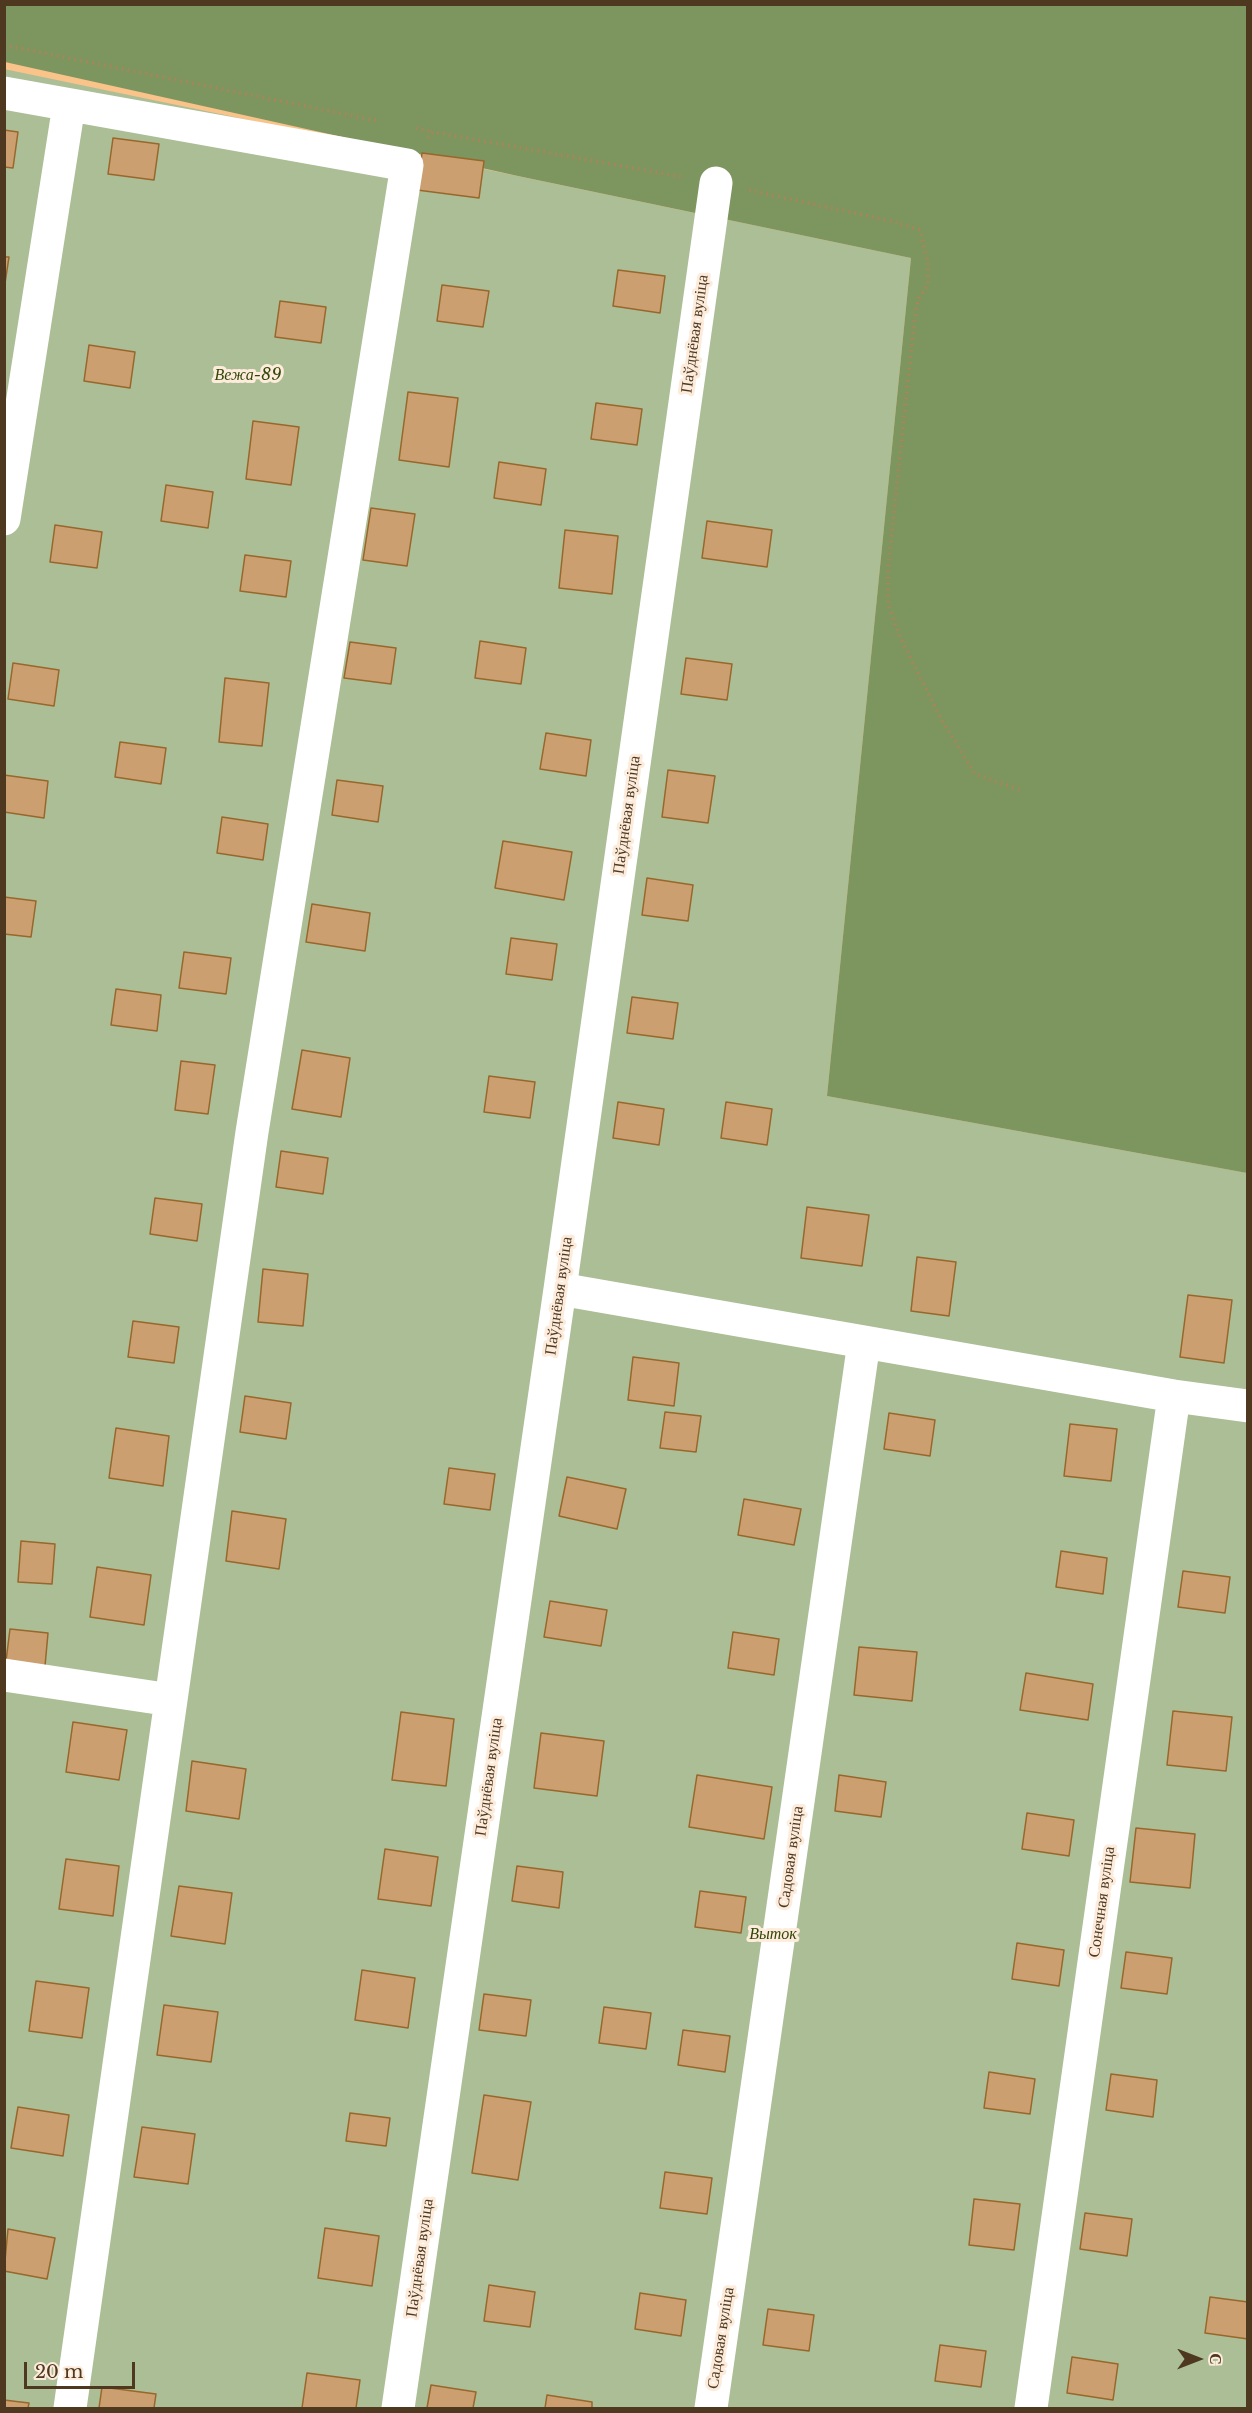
<!DOCTYPE html>
<html>
<head>
<meta charset="utf-8">
<style>
	body { margin:0 }
	#map { position:relative; width:1252px; height:2413px; overflow:hidden; background:#f9c389; font-family:"Libre Baskerville",serif }
	canvas { display:block }
	.frame { position:absolute; inset:0; border:6px solid #4e3820; pointer-events:none }
	.north { position:absolute; left:1168px; top:2329px; width:60px; height:60px; -webkit-text-stroke:4px #fdecdb; paint-order:stroke; rotate:90deg; font-size:16px; font-weight:700; line-height:24px; text-align:center; color:#4e3820 }
	.north::after { content:''; display:block; margin:auto; width:21px; height:27px; background:#4e3820; clip-path:polygon(50% 0,100% 100%,50% 72%,0 100%) }
	.scale { position:absolute; left:24px; top:2362px; width:111px; height:27px; box-sizing:border-box; border:3px solid #4e3820; border-top:0; padding-left:8px; font-size:18px; line-height:21px; white-space:nowrap; color:#4e3820; -webkit-text-stroke:4px #fdecdb; paint-order:stroke }
</style>
</head>
<body>
<div id="map">
<canvas width="1252" height="2413"></canvas>
<div class="frame"></div>
<div class="north">С</div>
<div class="scale">20 m</div>
</div>
<script>
const ctx = document.querySelector('canvas').getContext('2d');
ctx.lineJoin = 'round';
function fillPath(path, color) {
  ctx.fillStyle = color;
  ctx.fill(path, 'evenodd');
}
function trace(path, color, width, dash) {
  ctx.strokeStyle = color;
  ctx.lineWidth = width;
  ctx.lineCap = dash ? 'butt' : 'round';
  ctx.setLineDash(dash || []);
  ctx.stroke(path);
}
function write(font, color, halo, rows, align = 'center') {
  ctx.font = font + ' "Libre Baskerville",serif';
  ctx.lineWidth = 6;
  ctx.setLineDash([]);
  ctx.textBaseline = 'middle';
  ctx.strokeStyle = halo;
  ctx.fillStyle = color;
  for (const [text, x, y, turn = 0] of rows) {
    ctx.save();
    ctx.translate(x, y);
    ctx.rotate((+turn || 0) * Math.PI / 180);
    ctx.textAlign = isNaN(turn) ? turn : align;
    if (halo) ctx.strokeText(text, 0, 0);
    ctx.fillText(text, 0, 0);
    ctx.restore();
  }
}
fillPath(new Path2D(`
	M4,69L911,258L827,1096L1247,1173V2408H5Z`), '#abbe95');
fillPath(new Path2D(`
	M5,4L1247,5V1173L827,1096L911,258L518,176L5,62Z`), '#7d955e');
const building = new Path2D(`
	M4,130L18,132L13,168L4,167Z
	M113,138L159,144L154,180L108,174Z
	M422,153L484,161L479,198L417,190Z
	M4,257H9L4,290Z
	M618,270L665,276L660,313L613,306Z
	M442,285L489,291L483,327L437,321Z
	M280,301L326,307L321,343L275,337Z
	M89,345L135,352L130,388L84,381Z
	M408,392L458,398L449,467L399,460Z
	M596,403L642,409L637,445L591,439Z
	M253,421L299,427L291,485L246,479Z
	M499,462L546,469L541,505L494,498Z
	M166,485L213,492L208,528L161,521Z
	M371,508L415,514L407,566L363,560Z
	M707,521L772,530L767,567L702,558Z
	M55,525L102,532L97,568L50,562Z
	M565,530L618,536L612,594L559,588Z
	M245,555L291,561L286,597L240,591Z
	M480,641L526,648L521,684L475,678Z
	M350,642L396,648L391,684L344,678Z
	M686,658L732,664L727,700L681,694Z
	M13,663L59,670L54,706L8,699Z
	M225,678L269,683L262,746L219,742Z
	M546,733L591,740L586,776L540,769Z
	M120,742L166,748L161,784L115,777Z
	M668,770L715,776L708,823L662,817Z
	M4,775L48,781L44,818L4,812Z
	M337,780L383,786L378,822L332,815Z
	M222,817L268,824L263,860L217,853Z
	M503,841L572,852L564,900L495,888Z
	M647,878L693,885L688,921L642,915Z
	M4,897L36,901L31,937L4,934Z
	M312,904L370,913L365,951L306,942Z
	M511,938L557,944L552,980L506,974Z
	M184,952L231,958L226,994L179,988Z
	M116,989L161,995L157,1031L111,1025Z
	M632,997L678,1003L673,1039L627,1033Z
	M302,1050L350,1058L341,1117L292,1109Z
	M181,1061L215,1065L208,1114L175,1110Z
	M489,1076L535,1082L530,1118L484,1112Z
	M618,1102L664,1109L659,1145L613,1138Z
	M726,1102L772,1109L767,1145L721,1138Z
	M281,1151L328,1158L323,1194L276,1187Z
	M155,1198L202,1204L197,1241L150,1234Z
	M807,1207L869,1215L862,1266L801,1258Z
	M917,1257L956,1262L949,1316L911,1311Z
	M263,1269L308,1274L303,1326L258,1322Z
	M1188,1295L1232,1300L1224,1363L1180,1357Z
	M133,1321L179,1327L174,1363L128,1357Z
	M633,1357L679,1363L674,1406L628,1400Z
	M245,1396L291,1403L286,1439L240,1432Z
	M665,1412L701,1416L696,1452L660,1448Z
	M889,1413L935,1420L930,1456L884,1449Z
	M1070,1424L1117,1429L1111,1481L1064,1476Z
	M116,1428L169,1436L163,1486L109,1478Z
	M449,1468L495,1474L490,1510L444,1504Z
	M567,1477L626,1489L617,1529L559,1516Z
	M744,1499L801,1509L794,1545L738,1535Z
	M232,1511L286,1519L279,1569L226,1561Z
	M21,1541L55,1544L52,1584L18,1582Z
	M1061,1551L1107,1558L1103,1594L1056,1587Z
	M97,1567L151,1575L144,1625L90,1617Z
	M1183,1571L1230,1577L1225,1613L1178,1607Z
	M550,1601L607,1610L601,1646L544,1637Z
	M10,1629L48,1633L45,1666L6,1661Z
	M733,1632L779,1639L774,1675L728,1668Z
	M859,1647L917,1652L912,1701L854,1695Z
	M1026,1673L1093,1684L1088,1720L1020,1710Z
	M1173,1711L1232,1717L1226,1771L1167,1765Z
	M401,1712L454,1719L446,1786L392,1780Z
	M73,1722L127,1730L119,1780L66,1772Z
	M541,1733L604,1741L597,1796L534,1788Z
	M192,1761L246,1769L239,1819L186,1811Z
	M697,1775L772,1787L764,1839L689,1827Z
	M839,1775L886,1782L881,1817L835,1811Z
	M1027,1813L1074,1820L1069,1856L1022,1849Z
	M1136,1828L1195,1834L1190,1888L1130,1882Z
	M385,1849L438,1857L431,1906L378,1899Z
	M66,1859L119,1866L113,1916L59,1909Z
	M517,1866L563,1872L559,1908L512,1901Z
	M179,1886L232,1893L225,1944L171,1936Z
	M700,1891L746,1897L741,1933L695,1927Z
	M1017,1943L1064,1950L1059,1986L1012,1979Z
	M1126,1952L1172,1958L1167,1994L1121,1988Z
	M362,1970L415,1978L408,2028L355,2020Z
	M36,1981L89,1988L82,2038L29,2031Z
	M484,1994L531,2000L526,2036L479,2030Z
	M164,2005L218,2012L211,2062L157,2055Z
	M604,2007L651,2013L646,2049L599,2043Z
	M683,2030L730,2036L725,2072L678,2065Z
	M989,2072L1035,2079L1030,2114L984,2108Z
	M1111,2074L1157,2080L1153,2117L1106,2110Z
	M484,2095L531,2102L518,2180L472,2173Z
	M18,2107L69,2115L63,2156L11,2148Z
	M350,2113L390,2118L386,2146L346,2141Z
	M142,2127L195,2134L188,2184L134,2177Z
	M665,2172L712,2178L707,2214L660,2208Z
	M974,2199L1020,2204L1014,2250L969,2245Z
	M1085,2213L1132,2219L1127,2256L1080,2249Z
	M325,2228L379,2236L372,2286L318,2278Z
	M8,2229L55,2238L47,2279L4,2271Z
	M489,2285L535,2292L530,2327L484,2321Z
	M640,2293L686,2300L681,2336L635,2329Z
	M1210,2297L1248,2302V2339L1205,2333Z
	M768,2309L814,2315L809,2351L763,2345Z
	M940,2345L986,2351L981,2387L935,2381Z
	M1072,2357L1118,2364L1113,2400L1067,2393Z
	M307,2373L360,2380L356,2408H302Z
	M431,2385L476,2392L473,2408H427Z
	M102,2387L156,2394L154,2408H99Z
	M547,2395L592,2402V2408H545Z
	M4,2400L29,2403L28,2408H4Z`);
fillPath(building, '#cc9f70');
trace(building, '#98672c', 1.5);
trace(new Path2D(`
	M4,45L379,121
	M416,128L433,132
	M428,138L433,132L683,177
	M749,190L891,221L920,230L928,263V284L919,298L914,323L888,569V604L900,637L941,719L975,774L1023,791`), '#ac845a', 4, [1.5, 4.5]);
trace(new Path2D(`
	M4,93L407,165L252,1132L70,2408
	M4,519L69,105
	M560,1289L1174,1396L1248,1406
	M4,1675L171,1700
	M398,2408L560,1289L716,183
	M711,2408L864,1342
	M1031,2408L1174,1396`), '#fff', 33);
write('16px', '#4e3820', '#fdecdb', [
	["Паўднёвая вуліца",695,334,-82],
	["Паўднёвая вуліца",627,815,-82],
	["Паўднёвая вуліца",559,1296,-82],
	["Паўднёвая вуліца",489,1777,-82],
	["Садовая вуліца",791,1857,-82],
	["Сонечная вуліца",1102,1902,-82],
	["Паўднёвая вуліца",420,2258,-82],
	["Садовая вуліца",721,2338,-81]
]);
write('italic 16px', '#314707', '#fdecdb', [
	["Вежа-89",248,375],
	["Выток",773,1934]
]);
</script>
</body>
</html>
